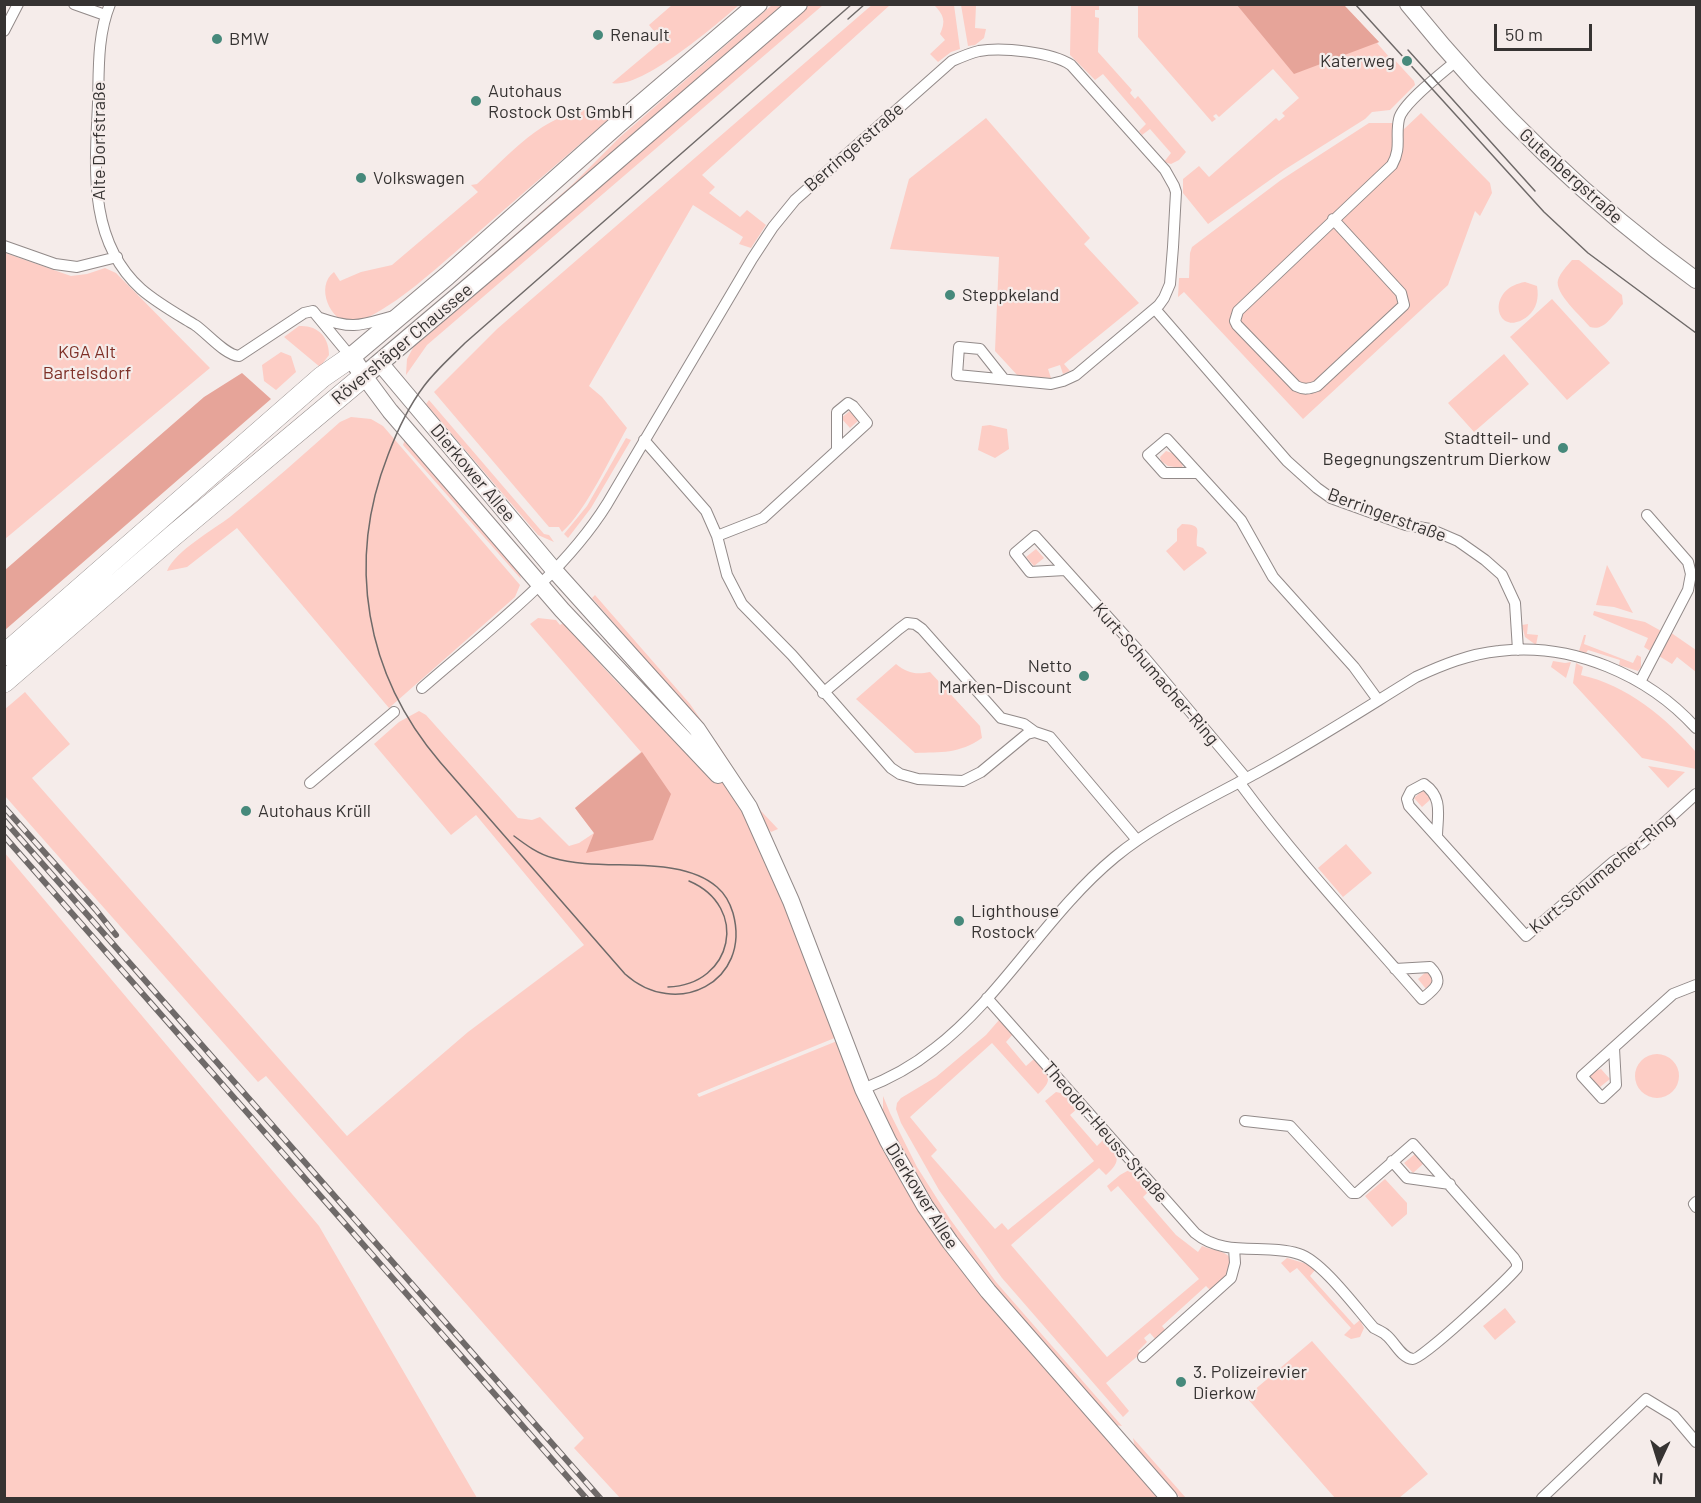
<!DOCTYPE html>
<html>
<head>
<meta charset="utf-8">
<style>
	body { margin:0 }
	#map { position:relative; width:1701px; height:1503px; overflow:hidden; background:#f5ecea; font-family:Barlow,sans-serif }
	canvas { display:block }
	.frame { position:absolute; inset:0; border:6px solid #363332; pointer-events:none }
	.north { position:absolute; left:1629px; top:1431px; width:60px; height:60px; -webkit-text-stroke:4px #f5ecea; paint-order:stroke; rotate:184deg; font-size:16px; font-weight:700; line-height:24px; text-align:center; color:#363332 }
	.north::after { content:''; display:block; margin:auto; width:21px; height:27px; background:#363332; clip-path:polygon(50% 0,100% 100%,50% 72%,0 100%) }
	.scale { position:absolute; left:1494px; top:24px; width:98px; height:27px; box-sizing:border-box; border:3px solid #363332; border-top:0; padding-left:8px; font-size:18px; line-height:21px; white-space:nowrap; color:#363332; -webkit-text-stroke:4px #f5ecea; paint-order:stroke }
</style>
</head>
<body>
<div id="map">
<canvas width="1701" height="1503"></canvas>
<div class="frame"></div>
<div class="north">N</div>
<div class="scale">50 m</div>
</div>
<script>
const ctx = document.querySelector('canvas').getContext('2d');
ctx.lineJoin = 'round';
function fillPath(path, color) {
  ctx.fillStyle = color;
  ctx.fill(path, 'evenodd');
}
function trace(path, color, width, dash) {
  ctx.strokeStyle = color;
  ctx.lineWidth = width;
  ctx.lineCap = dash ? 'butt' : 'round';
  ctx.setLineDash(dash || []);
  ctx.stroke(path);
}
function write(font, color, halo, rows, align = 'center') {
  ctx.font = font + ' Barlow,sans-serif';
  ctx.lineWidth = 4.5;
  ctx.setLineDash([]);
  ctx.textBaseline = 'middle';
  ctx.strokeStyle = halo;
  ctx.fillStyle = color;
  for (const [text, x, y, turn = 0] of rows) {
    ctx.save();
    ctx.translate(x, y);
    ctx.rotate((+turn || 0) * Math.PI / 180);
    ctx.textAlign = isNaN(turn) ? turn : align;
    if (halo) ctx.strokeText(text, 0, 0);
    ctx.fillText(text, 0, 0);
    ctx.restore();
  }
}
fillPath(new Path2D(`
	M873,4L890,5L702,175L715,187L709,193L740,217L747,210L766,225L751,248L739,244L743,237L693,205L589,386L602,397L627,428C611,456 586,511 562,532L559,527H549L434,392L497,329Z
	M672,5H739C717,24 641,90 612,83L662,41L649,25Z
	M772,5H787L402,333L572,185L620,137Z
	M808,5H823L427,345L406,375L407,359L414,346Z
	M934,5H954L960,49L951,52L938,62L930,54L945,40L940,34C946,21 944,15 934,5Z
	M961,5H976L975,28L986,29L984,38L975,45L968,46Z
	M1071,5H1099V10H1095V17L1099,18L1098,52L1132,90L1130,93L1135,99L1138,96L1186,152L1179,160L1171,164L1164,162L1171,153L1150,129L1142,135L1139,131L1146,124L1103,74L1095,80L1070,55Z
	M1138,5H1344L1379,42L1377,43L1390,58L1392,57L1414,81L1415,85L1390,110L1372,112L1365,119L1284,170L1208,224L1183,193V179L1199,166L1209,177L1276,118L1279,121L1285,116L1282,113L1299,98L1273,69L1219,117L1216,114L1213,116L1216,119L1212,122L1138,37Z
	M610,108L618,111C568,155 517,198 467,242C434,270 401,302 361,321C335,333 312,288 334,272L340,281L361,272L392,265L478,192L471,185L477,184C519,146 548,107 610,108Z
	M1421,113L1490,183L1492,193L1480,216L1475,211L1448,285L1303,419L1184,292L1178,297L1179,278H1189L1190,253L1192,247L1281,180L1369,123H1392L1403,130Z
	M986,118L1090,238L1084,244L1139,303L1064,364L1070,371L1063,374L1060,365L1048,369L1051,378L1018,376L995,351L999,257L890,249L909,179Z
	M5,253L71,276L87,274L105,268L116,273L210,368L5,539Z
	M1572,260H1579L1622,295L1623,304C1614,313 1605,332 1590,327C1582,317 1554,293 1558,280C1560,273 1567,266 1572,260Z
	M1525,282L1537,286C1539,298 1537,308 1528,316C1497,341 1483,289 1525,282Z
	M1552,299L1610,363L1567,400L1510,337Z
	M299,326C318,325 329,337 329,355L320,367L284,337Z
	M281,352L291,356L296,372L276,390L264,381L262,365Z
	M1504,354L1529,384L1474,432L1448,403Z
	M429,400L544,534L549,535L554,542L538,535L426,404Z
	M851,410L859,420L850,428L841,418Z
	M351,417L371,419L383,426L520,585L515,597L389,708L237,528L187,567L167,571C175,551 213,530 230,517C268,486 304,454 340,422Z
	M990,425L1007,429L1009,449L995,458L978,450L982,426Z
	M626,438L631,440L591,508L568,538L564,534L587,506Z
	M405,440L519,571L521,579L403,445Z
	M1166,451L1175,454L1183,464L1182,468L1168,466L1161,461L1160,457Z
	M1182,524C1205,525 1195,531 1197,546L1203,548L1207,553L1184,571L1166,551L1177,541V529Z
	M1036,549L1044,558L1034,566L1026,557Z
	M1607,565L1633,613L1614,607L1596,605Z
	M595,595L690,704L712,736L709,737L685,705L592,598Z
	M1594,611L1645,622L1663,632L1652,652L1644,647L1648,638L1593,615Z
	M538,618L556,620L560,625L563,623L614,679L689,754L725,783L742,805L842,1035L697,1094L699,1097L837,1041L860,1100L891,1163L934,1231L1161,1498H620L574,1448L584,1438L266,1076L258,1082L5,796L4,710L25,692L70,744L32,778L347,1136L468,1032L584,945L476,815L451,835L374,744L399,722L419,711L426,715L518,818L532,820L540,817L569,846L579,843L594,833L575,808L641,752L530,624Z
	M1528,624L1527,634L1538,635L1536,645L1525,637L1522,625Z
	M1667,630L1696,650V672L1677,657L1672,664L1654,653Z
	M1584,635H1586L1584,644L1633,663L1637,655L1641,657V667L1638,671L1619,665L1620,660L1588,650L1586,653L1579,651Z
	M1553,661L1565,663L1571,662L1566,678L1551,667Z
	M1576,663L1583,667L1581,675C1627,685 1666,718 1696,752V769L1642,758L1573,683Z
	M896,664C907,673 916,675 930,672L980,726L982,738C959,754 941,752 915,753L856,699Z
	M716,741L761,811L778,829L771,832L759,817L712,744Z
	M1648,766L1685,772L1668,788Z
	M1423,790L1431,799L1422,807L1414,798Z
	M1346,844L1372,873L1343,897L1318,868Z
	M4,852L319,1226L477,1498H5Z
	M1427,971L1435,980L1426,989L1418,979Z
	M999,1020L1013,1034L1006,1042L1026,1066L1034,1059C1047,1074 1056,1078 1038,1094L992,1043L910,1117L937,1150L931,1156L995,1229L1002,1223L1008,1230L1094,1161L1045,1101L1056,1092L1065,1094L1078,1108L1070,1115L1097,1146L1104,1139C1118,1155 1123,1160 1106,1175L1099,1168L1011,1245L1107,1357L1199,1279L1118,1186L1111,1192L1107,1186L1120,1175L1129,1170L1135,1173L1150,1190L1143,1197L1176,1235L1198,1252L1202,1246C1209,1249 1218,1250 1224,1253C1244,1263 1220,1284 1212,1292L1206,1286L1162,1326L1167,1332L1156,1340L1150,1333L1144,1338L1147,1342L1138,1351L1140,1354L1106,1383L1129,1411L1123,1417L1002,1278L939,1190L901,1123L896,1109L897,1103L901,1098L936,1077L986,1035Z
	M1635 1076a22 22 0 1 1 44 0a22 22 0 1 1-44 0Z
	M1601,1069L1610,1079L1600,1087L1593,1083L1589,1073Z
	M883,1096L890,1113L917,1167L950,1219L996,1282L1122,1426L1115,1425L991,1284L945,1222L911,1168L883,1113Z
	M1415,1154L1423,1164L1413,1173L1404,1163Z
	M1385,1179L1407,1203V1214L1392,1227L1365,1196Z
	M1287,1258L1307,1264L1315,1270L1310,1276L1354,1325L1360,1320L1364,1328L1360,1337L1351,1339L1344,1335L1351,1328L1297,1268L1290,1273L1281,1263Z
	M1505,1308L1516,1322L1495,1340L1483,1326Z
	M1312,1341L1428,1474L1399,1498H1335L1246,1397Z
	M1133,1438L1186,1498H1180L1135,1448Z`), '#fdcdc5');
fillPath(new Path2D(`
	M1237,5H1344L1379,42L1294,74Z
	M242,373L271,399L5,630V570L204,397Z
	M642,752L671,794L653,840L586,853L594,833L575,808Z`), '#e6a499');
const street = new Path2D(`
	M74,4L105,15
	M110,4C97,36 99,71 98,104C95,169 88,241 141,289C157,303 177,314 195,325C207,333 225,355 239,356L304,313L313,311L351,357
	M4,31L18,4
	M1333,219L1401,293L1404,305L1317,386C1309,389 1304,390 1296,386L1237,325L1235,321L1238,311L1392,165C1402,147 1395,137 1399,119C1402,104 1442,73 1455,62
	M4,246L55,264L77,267L117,257
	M1155,309L1287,461L1317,488L1331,498L1406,525L1430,529L1458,541L1485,560L1502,575L1515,603L1518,650
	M320,318C354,330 361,325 394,316
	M644,440L706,511L717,536L727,575L742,604L792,655L891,768L900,774L918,779L963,781L981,772L1027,734L1035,732L1050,737L1137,840
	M1198,473H1164L1148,455L1167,439L1241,520L1273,577L1354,667L1378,700
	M717,536L763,518L867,423L853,406L848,403L837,412V450
	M1065,570L1030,572L1015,553L1035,536L1145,658L1246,778
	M1640,682L1688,590L1691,574L1688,562L1647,515
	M422,688C486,632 562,576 607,504L752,259L773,227L795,200L952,61C961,57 970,53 979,51C1002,47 1052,52 1071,65L1165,170L1174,186L1176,192L1173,247L1170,284L1164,298L1159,305L1076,375L1063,381L1051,384L957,375L959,347L980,349L1003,378
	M823,693L899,629L907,623L915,624L922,629L1001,718L1024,724L1035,732
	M1239,782C1295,858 1360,928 1422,999C1435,989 1445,982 1430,967L1395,969
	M310,783L394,712
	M1437,837C1437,816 1444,798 1424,784L1411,791L1407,799L1409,806L1526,936L1613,862L1642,843L1696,794
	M987,998L1195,1233C1225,1258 1265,1243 1299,1254C1322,1261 1357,1309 1374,1328C1378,1330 1383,1332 1386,1335C1395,1342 1401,1358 1413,1359C1423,1359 1506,1281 1517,1268V1263L1514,1258L1413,1144L1357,1193H1352L1290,1126L1245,1121
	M1614,1048L1616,1085L1602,1098L1582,1076L1673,994L1696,985
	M863,1089C889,1079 913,1066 934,1049C1003,996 1047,913 1115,857C1156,823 1213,797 1260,771C1313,742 1364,709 1416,677C1442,665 1469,654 1499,651C1572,642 1648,675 1696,728
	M1392,1161L1407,1178L1450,1184
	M1696,1202L1694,1204L1696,1207
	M1143,1357L1231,1278L1235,1263L1234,1248
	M1542,1498L1646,1399L1674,1416L1696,1442`);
const secondary = new Path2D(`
	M1408,4C1492,108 1588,202 1696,280
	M380,363L554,570L697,729L749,807L791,901L863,1089L888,1141L925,1206L950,1242L988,1291L1169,1498
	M364,376L390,411L562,610L718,775`);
const primary = new Path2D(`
	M351,357L364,376L500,261L798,4
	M351,357L447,276L619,123L758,4`);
const highway = new Path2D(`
	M4,655L322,377L351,357
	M4,682L174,535L364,376`);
trace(street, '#928a89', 12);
trace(secondary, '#928a89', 18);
trace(primary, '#928a89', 20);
trace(highway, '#928a89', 22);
trace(street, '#fff', 10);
trace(secondary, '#fff', 16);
trace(primary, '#fff', 18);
trace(highway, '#fff', 21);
trace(new Path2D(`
	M1355,4L1544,212L1588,253L1696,333
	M848,19L865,4
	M1408,50L1535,191
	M514,836C526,845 538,854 553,858C602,873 678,853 717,887C724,893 730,903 733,913C752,982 676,1020 625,974L440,762C365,674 346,562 388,455C397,431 409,406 424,386C436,370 451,357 465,343L852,4
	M668,987C733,985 750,907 689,881`), '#6f6a69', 1.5);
const rail = new Path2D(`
	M4,807L96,910L116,935
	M4,820L600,1498
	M4,836L586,1498`);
trace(rail, '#6f6a69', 6);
trace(rail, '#f5ecea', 4, [11]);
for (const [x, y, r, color] of [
	[598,35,6,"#46897b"],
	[217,39,6,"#46897b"],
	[1407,61,6,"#46897b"],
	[476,101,6,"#46897b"],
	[361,178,6,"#46897b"],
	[950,295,6,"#46897b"],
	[1563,448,6,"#46897b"],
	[1084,676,6,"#46897b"],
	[246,811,6,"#46897b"],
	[959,921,6,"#46897b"],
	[1181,1382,6,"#46897b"]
]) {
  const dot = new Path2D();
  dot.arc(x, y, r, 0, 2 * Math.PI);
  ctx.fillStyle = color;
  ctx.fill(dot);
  trace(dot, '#f5ecea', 2);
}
write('18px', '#363332', '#f5ecea', [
	["Renault",610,35],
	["BMW",229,39],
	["Katerweg",1395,61,"right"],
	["Autohaus",488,91],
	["Rostock Ost GmbH",488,112],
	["Volkswagen",373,178],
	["Steppkeland",962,295],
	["Stadtteil- und",1551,438,"right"],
	["Begegnungszentrum Dierkow",1551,459,"right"],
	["Netto",1072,666,"right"],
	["Marken-Discount",1072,687,"right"],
	["Autohaus Krüll",258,811],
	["Lighthouse",971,911],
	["Rostock",971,932],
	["3. Polizeirevier",1193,1372],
	["Dierkow",1193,1393]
], 'left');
write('18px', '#363332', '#f5ecea', [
	["Alte Dorfstraße",99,141,-90],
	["Berringerstraße",854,147,-41],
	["Gutenbergstraße",1571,176,42],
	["Rövershäger Chaussee",402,344,-40],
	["Dierkower Allee",473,473,50],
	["Berringerstraße",1387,515,20],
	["Kurt-Schumacher-Ring",1156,674,49],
	["Kurt-Schumacher-Ring",1602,873,-39],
	["Theodor-Heuss-Straße",1105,1132,49],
	["Dierkower Allee",922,1196,58]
]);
write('18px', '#7e3027', '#f5ecea', [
	["KGA Alt",87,352],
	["Bartelsdorf",87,373]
]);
</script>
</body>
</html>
